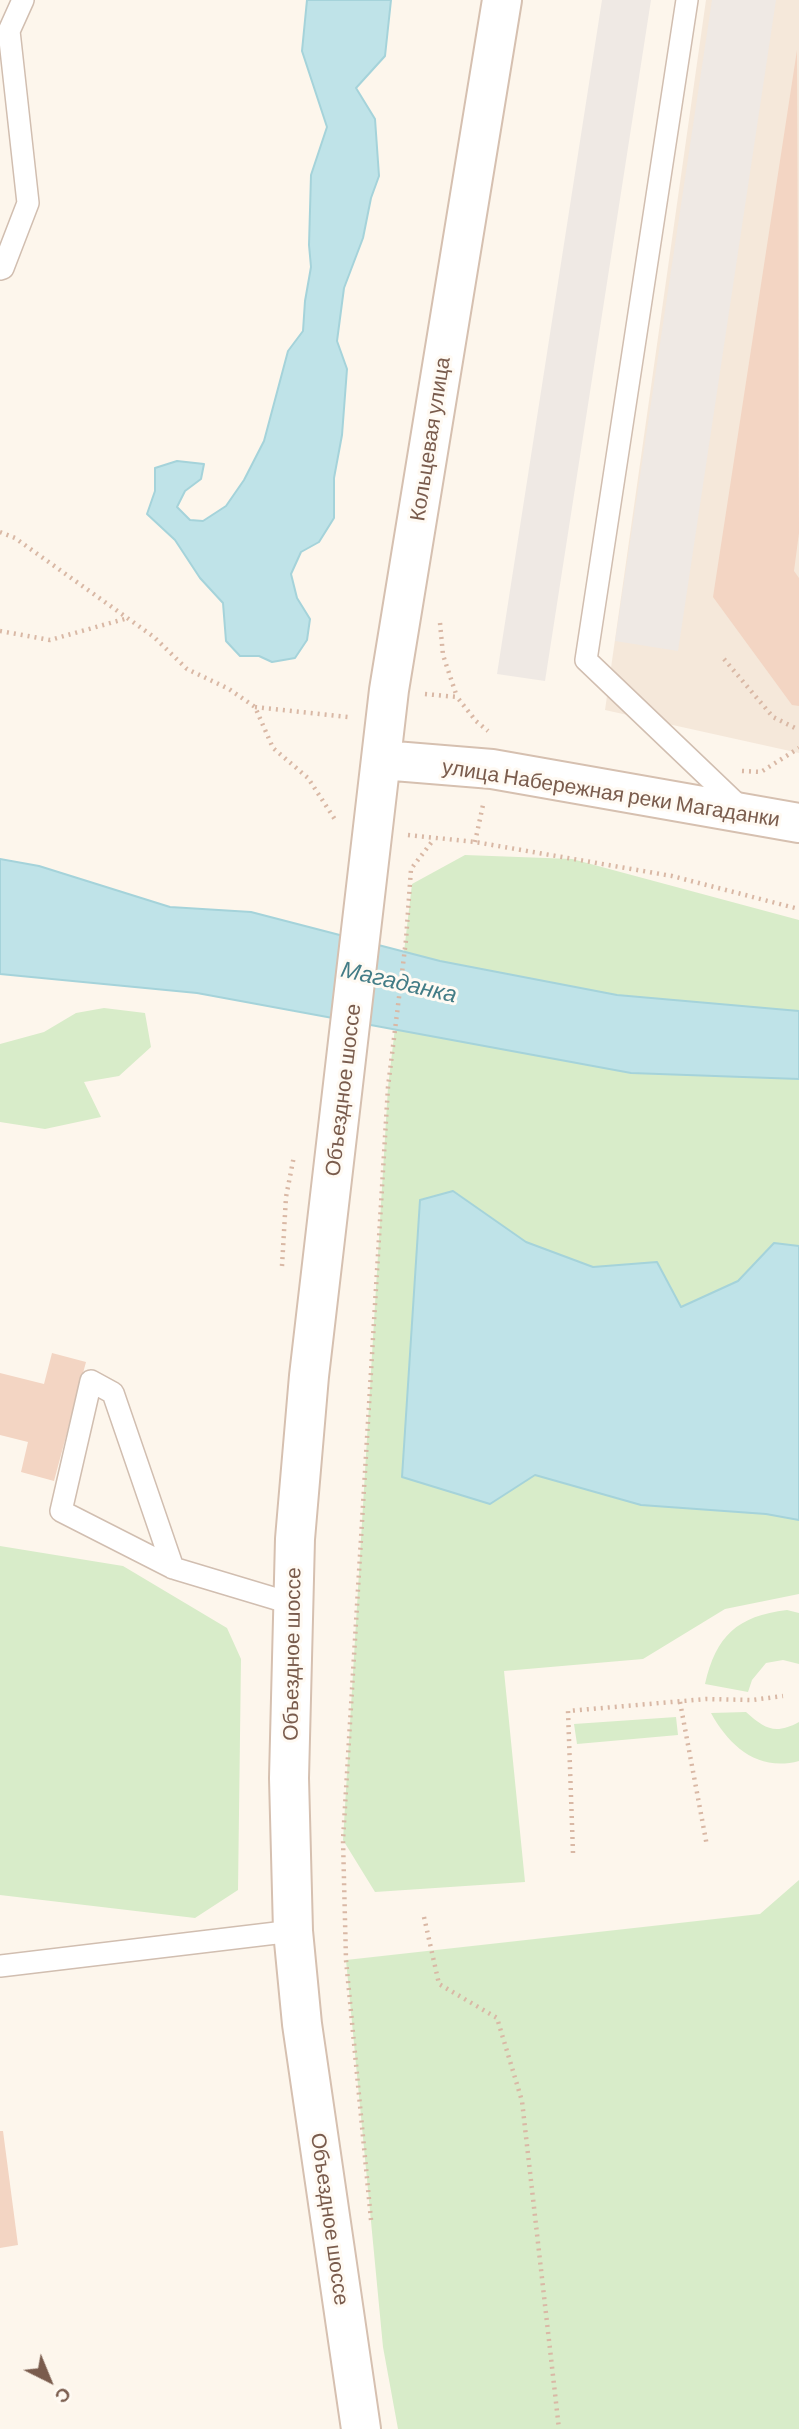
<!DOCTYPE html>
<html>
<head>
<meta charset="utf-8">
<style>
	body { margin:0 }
	#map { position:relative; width:799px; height:2429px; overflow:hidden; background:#fdf6ec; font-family:Barlow,sans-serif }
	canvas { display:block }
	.north { position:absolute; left:14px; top:2345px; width:70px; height:70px; -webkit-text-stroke:5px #fffaf3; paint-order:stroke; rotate:137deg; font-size:19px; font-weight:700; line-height:28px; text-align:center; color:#7a5c4d }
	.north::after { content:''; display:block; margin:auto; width:24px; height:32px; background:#7a5c4d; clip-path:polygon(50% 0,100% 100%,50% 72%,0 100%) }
</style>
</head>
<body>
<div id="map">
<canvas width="799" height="2429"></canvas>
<div class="north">С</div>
</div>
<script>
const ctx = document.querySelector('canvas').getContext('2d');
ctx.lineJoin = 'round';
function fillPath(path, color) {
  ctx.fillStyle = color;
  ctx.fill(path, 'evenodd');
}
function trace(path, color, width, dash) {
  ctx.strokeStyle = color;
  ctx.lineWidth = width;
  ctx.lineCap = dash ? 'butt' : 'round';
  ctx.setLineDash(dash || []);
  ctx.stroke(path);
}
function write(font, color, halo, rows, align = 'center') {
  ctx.font = font + ' Barlow,sans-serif';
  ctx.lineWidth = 6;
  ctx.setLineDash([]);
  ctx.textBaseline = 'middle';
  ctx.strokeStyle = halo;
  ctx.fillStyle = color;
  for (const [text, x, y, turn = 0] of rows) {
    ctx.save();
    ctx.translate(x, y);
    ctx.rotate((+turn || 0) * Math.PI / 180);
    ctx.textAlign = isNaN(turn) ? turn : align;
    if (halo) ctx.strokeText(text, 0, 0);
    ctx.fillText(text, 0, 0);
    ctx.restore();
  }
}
fillPath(new Path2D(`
	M706,0H799V753L605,710Z`), '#f5e8da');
fillPath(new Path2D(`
	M602,0H651L545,681L497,674Z
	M712,0H776L678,651L615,641Z`), '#efe9e4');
fillPath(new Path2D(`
	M465,855L572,859L799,920V1594L725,1609L643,1659L504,1671L525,1882L375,1892L343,1840L388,1087L412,884Z
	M104,1008L145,1013L151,1047L119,1076L84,1082L101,1117L45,1129L0,1122V1044L44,1032L76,1013Z
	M0,1546L123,1566L227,1628L241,1659L238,1890L195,1918L0,1895Z
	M787,1610L799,1613V1664L783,1660L766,1663L752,1680L748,1692L705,1684C716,1636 737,1616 787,1610Z
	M746,1712C765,1729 775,1735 799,1722V1761C758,1772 729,1746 711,1713Z
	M676,1717L678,1735L577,1744L574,1724Z
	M799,1880V2429H398L383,2347L346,1960L760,1914Z`), '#d8ecc9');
const water = new Path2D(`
	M307,0H391L385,56L356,88L375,119L379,176L371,198L363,238L344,288L337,341L347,369L342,435L334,478V518L319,542L301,552L291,574L297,598L310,619L307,640L295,658L272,662L259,656H240L226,641L223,603L200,578L175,540L147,514L155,491V468L177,461L204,464L201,479L185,491L177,507L190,520L203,521L226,506L244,480L264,441L288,351L303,331L305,301L311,267L309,245L311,175L327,127L302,51Z
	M0,859L39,866L170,907L251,912L440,961L617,995L799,1011V1079L631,1073L197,993L0,974Z
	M453,1191L526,1242L593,1267L657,1262L681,1307L738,1281L774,1243L799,1246V1520L766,1514L641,1505L535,1475L490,1504L402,1477L420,1200Z`);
fillPath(water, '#bfe3e8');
trace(water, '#a5d3da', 2);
fillPath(new Path2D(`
	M797,50L799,533L794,571L799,578V706L792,705L713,597Z
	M52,1353L86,1362L54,1481L21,1472L28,1442L0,1435V1373L44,1384Z
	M0,2131H3L18,2245L0,2248Z`), '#f3d5c3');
const lane = new Path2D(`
	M687,0L586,660L742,809
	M0,269L3,268L28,203L9,31L23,0
	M173,1568L61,1511L91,1381L113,1393L173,1568L293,1604
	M0,1966L293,1931`);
const secondary = new Path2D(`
	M382,760L492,769L799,823
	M361,2429L302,2024L293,1931L289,1778L295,1539L309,1376L389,690L502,0`);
trace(lane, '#d1beb0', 24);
trace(secondary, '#d6c0b0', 42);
trace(new Path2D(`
	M0,532L15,538L154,637L187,669L229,689L255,707L273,748L308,778L336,821
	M440,623L443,655L457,697
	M0,631L50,640L128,618
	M724,659L773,717L799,730
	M425,694L457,697L476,721L488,731
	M255,707L348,717
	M742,771L761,772L799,748
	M408,835L475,842L672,876L799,909
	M475,842L483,805
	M282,1266L286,1197L294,1156
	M680,1702L707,1846
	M573,1853L568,1711L706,1699L752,1700L783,1696
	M424,1917L439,1984L497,2018L522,2101L559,2429
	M371,2220L346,1960L343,1840L388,1087L406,940L411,869L434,839`), '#d9b8a5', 4.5, [2, 5]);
trace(lane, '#fff', 21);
trace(secondary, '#fff', 38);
write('21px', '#7a5c4d', '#fffaf3', [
	["Кольцевая улица",430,439,-81],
	["улица Набережная реки Магаданки",611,793,9],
	["Объездное шоссе",343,1090,-83],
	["Объездное шоссе",292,1654,-89],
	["Объездное шоссе",330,2219,82]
]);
write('italic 23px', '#437c86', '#fffaf3', [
	["Магаданка",399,982,13]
]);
</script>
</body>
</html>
